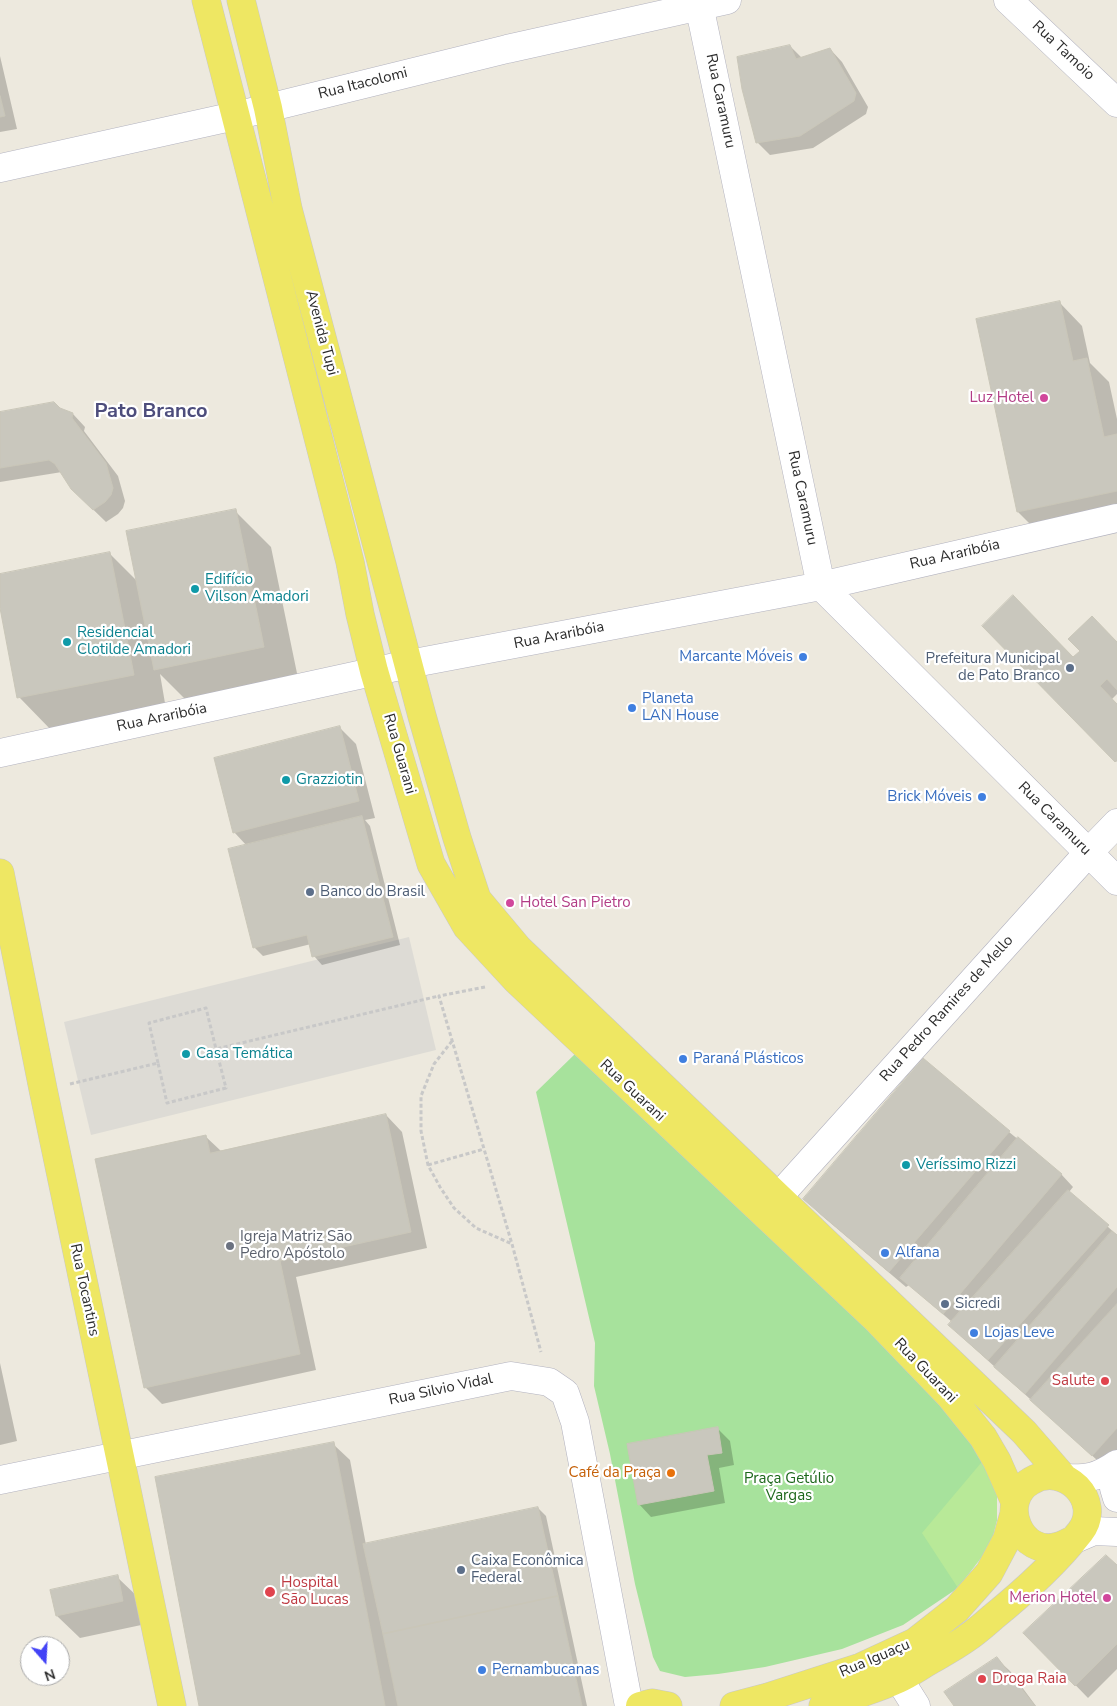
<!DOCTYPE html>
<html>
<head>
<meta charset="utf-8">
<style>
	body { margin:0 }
	#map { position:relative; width:1117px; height:1706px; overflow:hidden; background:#ede9de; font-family:"Nunito Sans",sans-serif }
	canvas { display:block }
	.north { position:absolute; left:20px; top:1636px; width:50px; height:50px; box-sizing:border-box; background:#fff; border:1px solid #ababab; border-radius:50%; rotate:161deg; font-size:14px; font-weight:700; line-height:20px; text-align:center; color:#2c2c2c }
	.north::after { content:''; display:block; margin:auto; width:18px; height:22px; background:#4343f6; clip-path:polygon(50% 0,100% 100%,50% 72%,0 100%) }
</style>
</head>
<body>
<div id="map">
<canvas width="1117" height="1706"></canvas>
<div class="north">N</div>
</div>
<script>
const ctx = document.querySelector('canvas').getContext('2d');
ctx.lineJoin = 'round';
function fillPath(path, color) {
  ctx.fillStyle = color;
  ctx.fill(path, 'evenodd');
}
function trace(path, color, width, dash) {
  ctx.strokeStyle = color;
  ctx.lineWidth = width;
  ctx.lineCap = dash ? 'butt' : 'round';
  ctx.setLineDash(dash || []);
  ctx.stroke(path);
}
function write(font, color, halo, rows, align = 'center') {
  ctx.font = font + ' "Nunito Sans",sans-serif';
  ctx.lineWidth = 4.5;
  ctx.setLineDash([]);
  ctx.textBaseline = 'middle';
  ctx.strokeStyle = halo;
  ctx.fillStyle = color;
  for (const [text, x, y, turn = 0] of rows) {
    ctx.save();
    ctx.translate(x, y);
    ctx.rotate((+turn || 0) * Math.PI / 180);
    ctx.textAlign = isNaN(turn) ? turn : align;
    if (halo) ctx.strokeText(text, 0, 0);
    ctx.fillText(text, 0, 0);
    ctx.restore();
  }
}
fillPath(new Path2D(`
	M575,1054L886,1345L986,1457L997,1520L958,1588L903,1625L842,1649L765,1667L718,1674L685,1677L660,1671L653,1657L635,1584L610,1454L594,1386L595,1343L536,1092Z`), '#a7e29c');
fillPath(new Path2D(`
	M986,1457L997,1485V1520L991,1545L958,1588L922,1533Z`), '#b8e998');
fillPath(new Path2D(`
	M409,937L436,1050L91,1135L64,1022Z`), '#dddbd5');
fillPath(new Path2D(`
	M790,46L802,58L830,49L842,62L868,107L866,114L813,148L770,155L758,143Z
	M0,56L17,129L0,132Z
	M1060,303L1082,326L1090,363L1109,382L1117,419V519L1041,535L1018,512L977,320Z
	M59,409L73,414L85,427L84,431L118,476L125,501L123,508L118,514L106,522L72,489L62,472L0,482V413Z
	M235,511L271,547L299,683L191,705L160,674L166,709L52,731L19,697L0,602V575L110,554L137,581Z
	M983,626L1073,659L1117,643V694L1111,700L1117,706V762Z
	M340,728L356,744L375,818L365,820L370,826L400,945L322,965L314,956L311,944L263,956L254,947L247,846L234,832Z
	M386,1115L402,1132L427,1248L296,1277L316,1370L162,1404L145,1387L205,1136L221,1151Z
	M1009,1132L1061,1174L1073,1187L1069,1192L1117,1235V1462L1109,1471L962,1337L952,1322L909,1285L906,1287L821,1215L805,1199Z
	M0,1363L17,1441L0,1445Z
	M717,1428L730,1441L734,1465L719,1468L725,1503L651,1517L639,1504Z
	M333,1444L350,1460L366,1545L538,1508L546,1516L587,1706H201Z
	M1117,1566V1669L1088,1698L1025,1633Z
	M117,1577L140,1599L146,1624L80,1638L57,1616Z
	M997,1659L1010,1671L1036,1706H956Z`), '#0003');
const building = new Path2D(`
	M790,45L796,59L830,48L856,93L854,101L800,136L756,143L742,89L737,57Z
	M0,96L5,116L0,117Z
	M1060,301L1073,361L1087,358L1104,437L1117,434V491L1017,512L976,319Z
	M54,402L60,408L73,413L72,418L106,463L113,488L111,495L105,502L93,510L71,489L55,464L49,460L0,468V412Z
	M236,509L264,647L154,670L126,531Z
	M110,552L134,675L17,698L0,608V574Z
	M1013,595L1073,657L1080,651L1068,639L1092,616L1117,642V690L1107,679L1100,686L1117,704V760L1115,762L982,626Z
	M340,726L359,801L233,833L214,758Z
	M362,816L393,937L312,957L307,935L253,948L228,849Z
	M923,1058L1010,1131L889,1272L803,1199Z
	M386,1114L411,1232L280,1261L300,1354L144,1388L95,1159L206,1135L210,1153Z
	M1018,1137L1062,1174L943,1314L900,1278Z
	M1068,1190L1109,1225L988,1360L948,1325Z
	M1112,1231L1117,1235V1287L1025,1394L994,1367Z
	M1117,1304V1428L1092,1456L1030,1400Z
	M718,1427L722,1453L707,1455L714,1491L638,1505L627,1444Z
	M334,1442L385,1706H199L155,1477Z
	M538,1507L558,1596L383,1634L363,1544Z
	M1106,1555L1117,1565V1644L1075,1686L1023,1633Z
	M118,1575L123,1601L56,1616L50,1590Z
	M558,1596L582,1706H398L383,1634Z
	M997,1657L1035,1706H954L944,1692Z`);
fillPath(building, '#c9c7bd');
trace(building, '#c9c6b8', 1);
const minor = new Path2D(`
	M698,0L821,586L1117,881
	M1008,0L1117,103
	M0,168L235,116L507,49L727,0
	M0,753L409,664L821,586L1117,518
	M779,1196L1088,853L1117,823
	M1117,1472L1114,1488L1117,1498
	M1064,1478C1087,1479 1097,1478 1117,1464
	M0,1480L511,1376L549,1382L565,1393L575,1422L629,1706
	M1073,1540L1094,1531L1117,1532
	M899,1679L916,1706`);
const major = new Path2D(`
	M206,0L350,562L360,614L374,671L431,864L467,927L516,980L876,1319L950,1396L983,1437L997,1461L1015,1502
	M241,0L268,108L288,209L422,716L457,838L477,899L518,948L1024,1432L1064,1478
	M0,873L43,1089L172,1706
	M640,1706L652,1703L668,1706
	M734,1706L768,1697L861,1667L915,1642L957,1609L989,1573L1007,1539L1014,1514
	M823,1706C848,1697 874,1690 898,1679C910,1674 920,1666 931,1660C943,1653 956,1646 967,1638C976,1632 985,1624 993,1617C1025,1591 1055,1564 1080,1532C1104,1501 1064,1461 1031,1481C996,1501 1021,1559 1059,1546C1064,1545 1068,1542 1073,1540`);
trace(minor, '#b2b2bf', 29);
trace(major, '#c8c8c8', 29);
trace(new Path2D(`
	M485,987L439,996L512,1244L541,1352
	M452,1041L434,1064L421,1096V1131L428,1165L440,1187L454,1208L476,1228L512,1244
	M158,1063L149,1023L206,1008L216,1049
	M70,1084L158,1063L167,1103L226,1088L216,1049L439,996
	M428,1165L484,1149`), '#c8c8c8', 3, [4, 2.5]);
trace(minor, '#fff', 28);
trace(major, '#eee763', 28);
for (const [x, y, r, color] of [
	[1044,398,5,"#d1479c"],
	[195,589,5,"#0f9aa8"],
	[67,642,5,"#0f9aa8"],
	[803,657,5,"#3f7fe0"],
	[1070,668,5,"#5c6f8a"],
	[632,708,5,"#3f7fe0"],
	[286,780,5,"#0f9aa8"],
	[982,797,5,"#3f7fe0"],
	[310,892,5,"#5c6f8a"],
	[510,903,5,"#d1479c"],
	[186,1054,5,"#0f9aa8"],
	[683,1059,5,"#3f7fe0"],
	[906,1165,5,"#0f9aa8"],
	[230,1246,5,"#6b7280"],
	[885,1253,5,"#3f7fe0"],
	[945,1304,5,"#5c6f8a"],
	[974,1333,5,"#3f7fe0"],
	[1105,1381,5,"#e0444e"],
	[671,1473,5,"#e8710a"],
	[461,1570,5,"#5c6f8a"],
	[270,1592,6,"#e0444e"],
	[1107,1598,5,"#d1479c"],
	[482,1670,5,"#3f7fe0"],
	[982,1679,5,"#e0444e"]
]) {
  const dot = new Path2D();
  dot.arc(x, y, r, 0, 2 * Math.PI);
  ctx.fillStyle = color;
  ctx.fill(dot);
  trace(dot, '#fff', 2);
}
write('15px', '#2c2c2c', '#fff', [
	["Rua Tamoio",1063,51,43],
	["Rua Itacolomi",363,84,-14],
	["Rua Caramuru",720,101,78],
	["Avenida Tupi",321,333,75],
	["Rua Caramuru",802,498,78],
	["Rua Araribóia",955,555,-13],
	["Rua Araribóia",559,636,-11],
	["Rua Araribóia",162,718,-12],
	["Rua Guarani",399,754,74],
	["Rua Caramuru",1054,819,45],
	["Rua Pedro Ramires de Mello",947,1009,-48],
	["Rua Guarani",632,1091,43],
	["Rua Tocantins",84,1290,78],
	["Rua Guarani",925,1371,46],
	["Rua Silvio Vidal",441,1390,-12],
	["Rua Iguaçu",875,1659,-23]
]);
write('15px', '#b23c85', '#fff', [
	["Luz Hotel",1034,398],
	["Hotel San Pietro",520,903,"left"],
	["Merion Hotel",1097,1598]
], 'right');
write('15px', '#0d838f', '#fff', [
	["Edifício",205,580],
	["Vilson Amadori",205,597],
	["Residencial",77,633],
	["Clotilde Amadori",77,650],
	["Grazziotin",296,780],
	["Casa Temática",196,1054],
	["Veríssimo Rizzi",916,1165]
], 'left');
write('15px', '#366cbe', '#fff', [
	["Marcante Móveis",793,657,"right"],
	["Planeta",642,699],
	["LAN House",642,716],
	["Brick Móveis",972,797,"right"],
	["Paraná Plásticos",693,1059],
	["Alfana",895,1253],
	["Lojas Leve",984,1333],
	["Pernambucanas",492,1670]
], 'left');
write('15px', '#4e5e75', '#fff', [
	["Prefeitura Municipal",1060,659,"right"],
	["de Pato Branco",1060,676,"right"],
	["Banco do Brasil",320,892],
	["Sicredi",955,1304],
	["Caixa Econômica",471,1561],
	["Federal",471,1578]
], 'left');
write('15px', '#5b616d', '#fff', [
	["Igreja Matriz São",240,1237],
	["Pedro Apóstolo",240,1254]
], 'left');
write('15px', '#be3a42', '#fff', [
	["Salute",1095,1381,"right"],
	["Hospital",281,1583],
	["São Lucas",281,1600],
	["Droga Raia",992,1679]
], 'left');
write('15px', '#c56008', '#fff', [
	["Café da Praça",661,1473]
], 'right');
write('15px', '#1e681c', '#fff', [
	["Praça Getúlio",789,1479],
	["Vargas",789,1496]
]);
write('bold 20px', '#4d4d7c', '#fff', [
	["Pato Branco",151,412]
]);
</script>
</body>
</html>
